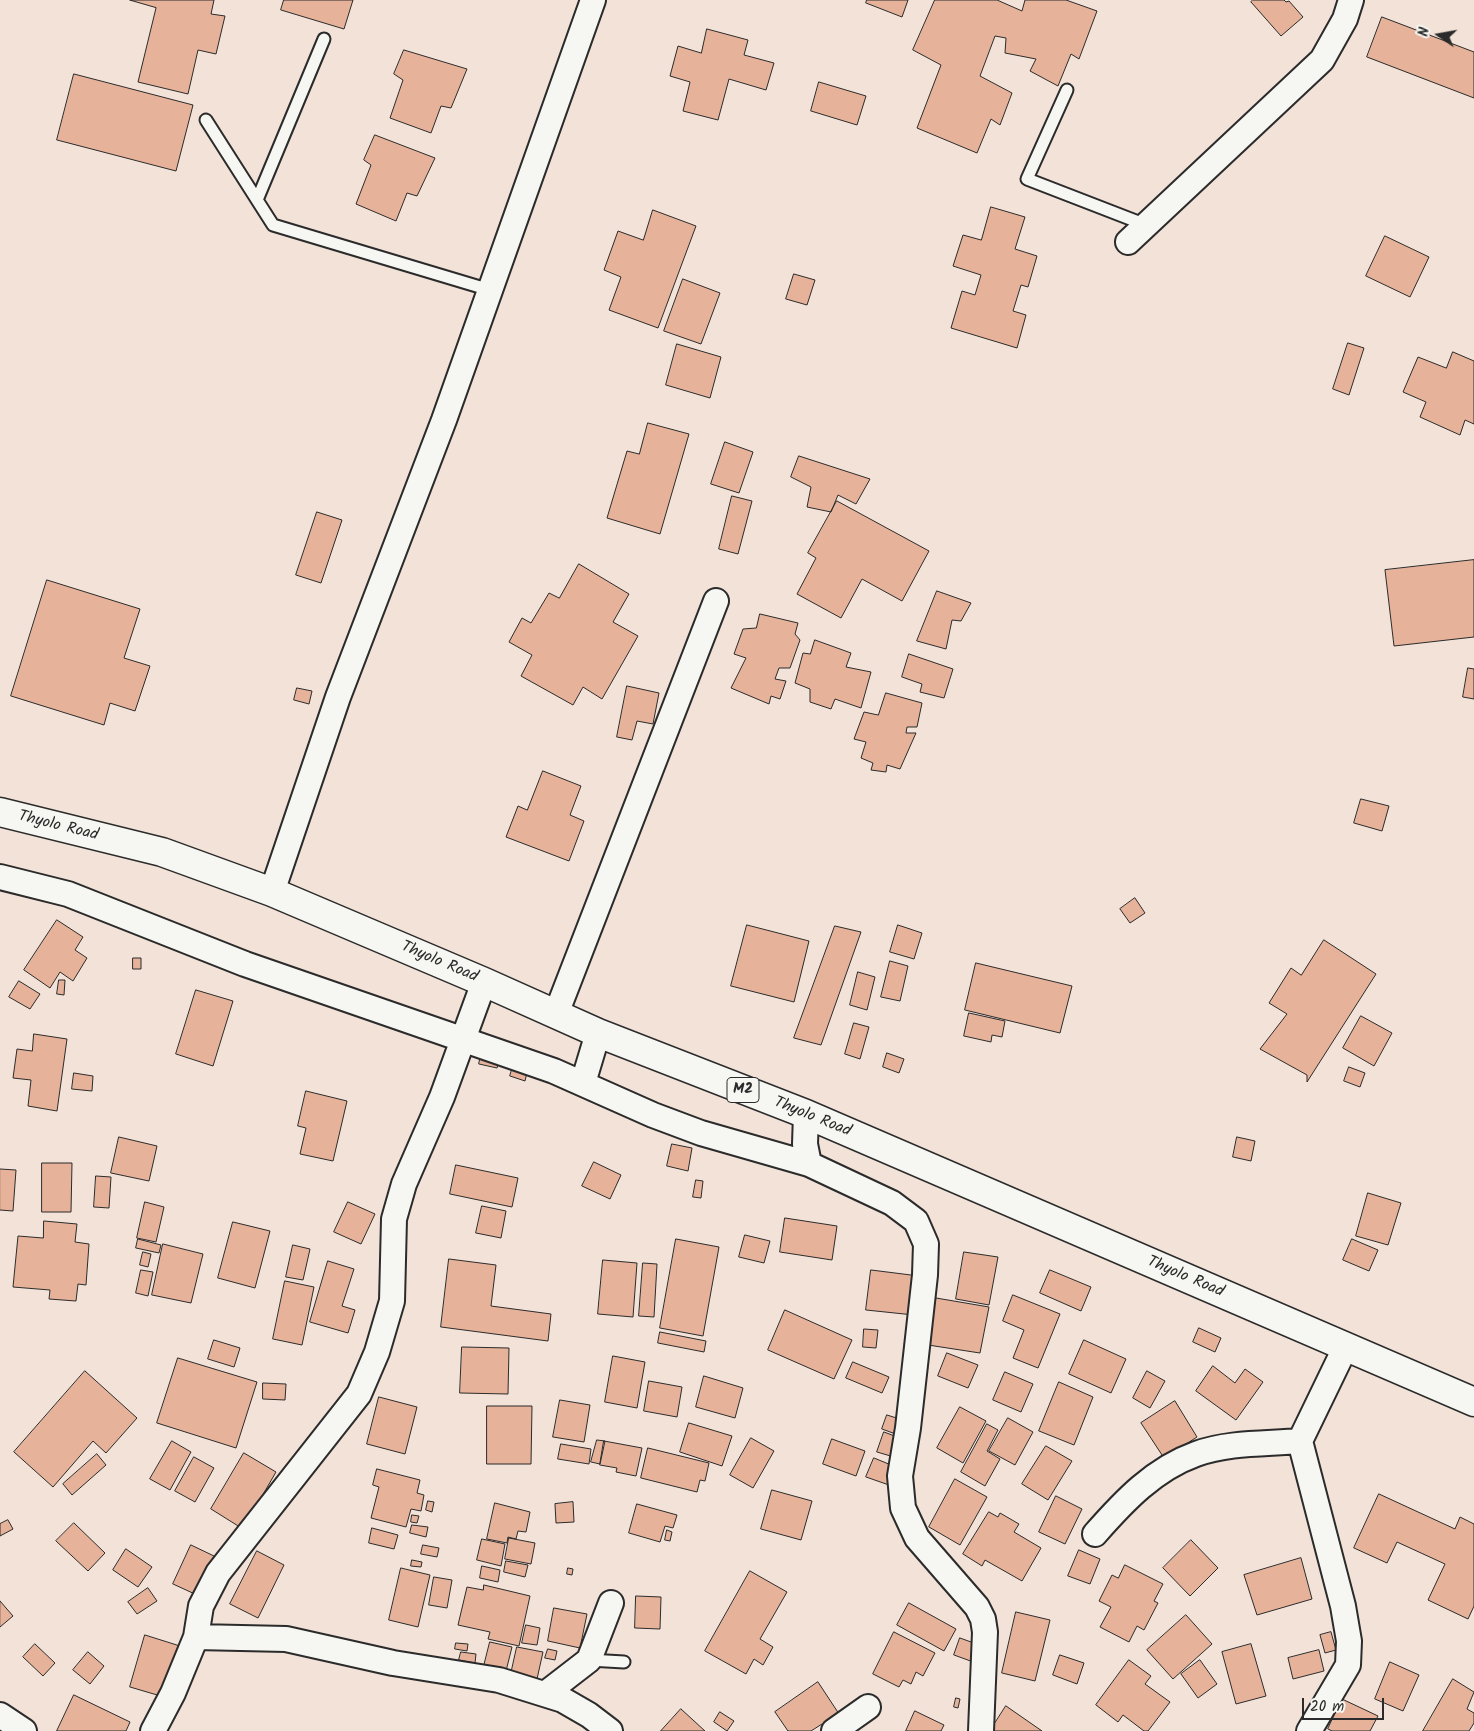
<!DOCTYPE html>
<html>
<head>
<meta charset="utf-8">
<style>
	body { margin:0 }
	#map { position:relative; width:1474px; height:1731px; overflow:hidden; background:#f2e2d8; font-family:Kalam,sans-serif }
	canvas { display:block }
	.north { position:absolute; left:1414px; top:10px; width:50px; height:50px; -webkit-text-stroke:4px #f6f6f2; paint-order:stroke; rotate:282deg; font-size:14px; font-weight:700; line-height:20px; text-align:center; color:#2b2b2b }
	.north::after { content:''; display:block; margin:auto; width:18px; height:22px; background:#2b2b2b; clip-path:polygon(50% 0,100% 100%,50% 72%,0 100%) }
	.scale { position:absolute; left:1302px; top:1698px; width:82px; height:22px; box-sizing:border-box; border:2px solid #2b2b2b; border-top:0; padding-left:6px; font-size:15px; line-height:18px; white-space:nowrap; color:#2b2b2b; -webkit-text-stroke:4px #f6f6f2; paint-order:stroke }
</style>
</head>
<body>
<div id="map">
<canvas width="1474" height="1731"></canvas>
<div class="north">N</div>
<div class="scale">20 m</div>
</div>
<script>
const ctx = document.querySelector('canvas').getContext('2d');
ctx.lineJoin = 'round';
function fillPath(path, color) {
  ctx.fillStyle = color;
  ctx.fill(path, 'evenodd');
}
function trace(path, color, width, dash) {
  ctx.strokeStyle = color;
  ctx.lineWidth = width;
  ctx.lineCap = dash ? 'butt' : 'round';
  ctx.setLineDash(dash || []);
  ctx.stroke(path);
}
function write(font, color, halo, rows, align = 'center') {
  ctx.font = font + ' Kalam,sans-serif';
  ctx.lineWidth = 4.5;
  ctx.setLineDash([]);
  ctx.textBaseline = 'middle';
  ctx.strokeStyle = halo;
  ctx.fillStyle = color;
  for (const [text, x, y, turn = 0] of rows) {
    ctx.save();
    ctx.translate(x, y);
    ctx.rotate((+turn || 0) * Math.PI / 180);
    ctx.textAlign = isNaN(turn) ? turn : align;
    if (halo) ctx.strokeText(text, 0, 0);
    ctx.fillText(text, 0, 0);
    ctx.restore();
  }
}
const building = new Path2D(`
	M130,0H214L211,14L225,16L216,54L198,50L188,94L138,82L156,8Z
	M284,0H353L344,29L281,10Z
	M867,0H908L902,17L866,3Z
	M935,0H997L1022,11L1025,0H1066L1097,11L1079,59L1071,54L1058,86L1030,71L1036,59L1005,53L1006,38L995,36L980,76L1012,93L1000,125L991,119L977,153L917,128L941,65L913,50Z
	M1253,0H1284L1286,2L1289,1L1303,17L1281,36L1251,2Z
	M1382,17L1474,52V98L1367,57Z
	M707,29L748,40L744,55L774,63L766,90L729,79L718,120L683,111L690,82L670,76L678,46L701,53Z
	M404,50L467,69L451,108L441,106L431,133L390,118L403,80L394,74Z
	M74,74L193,105L176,171L57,140Z
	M819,82L866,96L857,125L811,111Z
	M375,135L435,158L417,196L407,193L396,221L356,204L371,165L364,160Z
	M991,207L1025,217L1015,249L1037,256L1028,287L1021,285L1013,311L1026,315L1017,348L951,328L962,291L975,295L981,275L953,266L963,235L981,240Z
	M653,210L696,226L658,328L609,310L621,277L604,270L618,231L643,240Z
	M1385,236L1429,257L1410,297L1366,276Z
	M794,274L815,280L807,305L786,299Z
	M683,279L720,293L701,344L664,331Z
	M1348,343L1364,348L1349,395L1333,389Z
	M677,344L721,357L710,398L666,385Z
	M1453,352L1474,361V424L1465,420L1460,435L1420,417L1426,402L1403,392L1418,357L1446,368Z
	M648,423L689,434L660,534L607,518L627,451L639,454Z
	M725,442L753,452L739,493L711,484Z
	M799,456L870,479L856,504L838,495L831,512L807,507L811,487L791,477Z
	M732,496L752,501L738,554L719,549Z
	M837,501L929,551L902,601L862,579L841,618L797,594L816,558L808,553Z
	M317,512L342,520L321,583L296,575Z
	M1474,560V637L1394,646L1385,570Z
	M579,564L629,594L613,622L638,636L602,699L583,687L573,705L521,676L532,655L509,642L522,618L531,623L549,593L559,598Z
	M47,580L140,609L124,658L150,666L135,711L110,703L104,725L11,696Z
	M937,591L971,603L961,621L952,620L946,649L917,641Z
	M760,614L798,623L795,634L800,640L790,668H779L775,679L786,681L780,699L771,696L769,704L731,688L746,658L734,654L743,629L756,628Z
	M815,640L851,653L846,667L871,672L861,708L835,699L831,709L810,702V689L795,683L803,653L810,654Z
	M909,654L953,669L944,698L920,692L922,684L902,677Z
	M1468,668L1474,669V699L1463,697Z
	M627,686L659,693L653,724L637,721L632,740L617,737Z
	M297,688L312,691L309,704L294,700Z
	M886,693L922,703L917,727H907L906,733H916L900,769L887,765L886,772L871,770L873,763L861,758L866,742L854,739L864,712L878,715Z
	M543,771L581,786L570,815L584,821L569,861L506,837L518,806L527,810Z
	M1361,799L1389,806L1382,831L1354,823Z
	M1135,898L1145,913L1130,923L1120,909Z
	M57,920L83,937L75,950L87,958L73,981L60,972L50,988L24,970Z
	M747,925L809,941L794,1002L731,986Z
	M898,925L922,933L914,959L890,952Z
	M835,926L861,932L821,1045L794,1038Z
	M1324,940L1376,974L1307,1082V1075L1260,1049L1287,1014L1269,1003L1291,968L1301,975Z
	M133,958H141V969H133Z
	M890,961L908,966L900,1001L881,997Z
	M976,963L1072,986L1060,1033L965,1010Z
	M858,972L875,977L867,1010L850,1005Z
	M59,980H65L64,995L57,994Z
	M19,981L40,994L30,1009L9,997Z
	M196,990L233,1001L213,1066L176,1054Z
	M969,1013L1005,1021L1002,1037L992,1035L991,1042L964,1036Z
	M1361,1016L1392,1033L1374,1066L1343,1048Z
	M854,1023L869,1027L860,1059L845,1054Z
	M34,1034L67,1039L57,1111L28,1106L31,1080L13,1078L17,1049L32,1051Z
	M482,1051L501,1055L497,1068L479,1064Z
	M887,1053L904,1059L899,1073L883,1067Z
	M514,1063L528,1068L525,1081L510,1076Z
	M1349,1067L1365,1073L1360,1087L1344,1081Z
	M74,1073L93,1076L92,1091L72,1089Z
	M306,1091L347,1101L333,1161L300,1154L306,1128L298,1126Z
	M119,1137L157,1146L149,1181L111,1173Z
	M1237,1137L1255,1141L1251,1161L1233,1157Z
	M672,1144L692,1148L688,1171L667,1166Z
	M594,1162L621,1175L610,1199L582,1186Z
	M42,1163H72L71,1212H42Z
	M456,1165L518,1178L512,1207L450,1194Z
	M0,1169L16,1170L13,1211L0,1210Z
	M96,1176L111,1177L109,1208L94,1207Z
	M696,1180L703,1181L701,1198L693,1197Z
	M1368,1193L1401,1203L1388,1245L1356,1236Z
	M145,1202L164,1207L156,1242L137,1238Z
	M348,1202L375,1214L361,1244L334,1232Z
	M482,1206L506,1211L501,1238L476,1233Z
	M785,1218L837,1226L832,1260L780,1252Z
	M44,1221L77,1224L75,1242L89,1244L86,1285L78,1284L76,1301L49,1299L50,1290L13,1287L18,1236L43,1238Z
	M233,1222L270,1231L255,1288L218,1278Z
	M745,1235L770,1241L764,1263L739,1257Z
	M138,1239L161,1245L159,1253L136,1248Z
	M676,1239L719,1247L703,1336L660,1328Z
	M1352,1239L1378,1250L1369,1271L1343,1260Z
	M163,1244L203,1254L191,1303L152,1295Z
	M293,1245L310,1249L303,1280L286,1277Z
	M143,1252L151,1254L148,1267L140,1265Z
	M964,1252L998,1257L989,1305L956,1299Z
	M449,1259L496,1265L491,1306L551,1314L548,1341L441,1327Z
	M603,1260L637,1263L633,1317L598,1314Z
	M328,1261L354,1269L342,1306L355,1310L348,1333L310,1322Z
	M643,1263L657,1264L654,1317L639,1316Z
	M141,1270L153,1272L148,1296L136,1293Z
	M871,1270L919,1276L914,1315L866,1310Z
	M1050,1270L1091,1287L1081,1311L1040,1293Z
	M285,1281L314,1287L302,1345L273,1339Z
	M1013,1295L1060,1314L1038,1368L1013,1358L1024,1330L1003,1321Z
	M936,1298L989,1307L980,1353L928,1345Z
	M785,1310L852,1340L834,1379L768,1350Z
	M1199,1328L1221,1338L1215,1352L1193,1342Z
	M864,1329L878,1330L876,1348L863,1347Z
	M660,1332L706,1341L704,1352L658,1343Z
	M214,1340L240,1348L234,1367L208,1359Z
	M1084,1340L1126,1359L1111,1393L1069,1374Z
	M462,1347L509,1348L508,1394L460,1393Z
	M947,1353L978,1365L968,1388L938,1376Z
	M613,1356L645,1362L637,1408L605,1402Z
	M178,1358L257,1382L236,1448L157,1423Z
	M853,1362L889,1377L882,1393L846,1378Z
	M1213,1366L1235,1383L1245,1369L1263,1382L1236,1420L1196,1391Z
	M85,1371L137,1418L106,1453L93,1441L53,1487L14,1452Z
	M1147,1371L1165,1381L1150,1408L1133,1398Z
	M1005,1372L1033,1384L1021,1412L993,1400Z
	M704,1376L743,1388L735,1418L696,1407Z
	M649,1381L682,1387L677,1417L644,1411Z
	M1059,1382L1093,1397L1074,1445L1039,1431Z
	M263,1383L286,1384L285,1400L263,1399Z
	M379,1397L417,1407L405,1454L367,1444Z
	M560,1400L590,1405L584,1442L553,1437Z
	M1175,1401L1197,1437L1164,1458L1141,1423Z
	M487,1406H532L531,1464H487Z
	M960,1407L986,1421L963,1463L937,1448Z
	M887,1415L906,1421L901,1436L882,1429Z
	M1008,1418L1033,1432L1015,1465L989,1451Z
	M689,1423L732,1436L722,1466L680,1452Z
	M987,1424L998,1430L987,1451L1000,1459L985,1486L961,1472Z
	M884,1432L900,1438L894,1457L877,1452Z
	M751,1438L774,1451L753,1488L730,1475Z
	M832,1439L865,1451L856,1476L823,1464Z
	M597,1440L605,1441L600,1464L591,1462Z
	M172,1441L191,1452L170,1490L150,1479Z
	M604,1441L642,1448L636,1476L616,1472L617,1468L600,1465Z
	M561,1444L591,1449L589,1464L558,1459Z
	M1046,1446L1072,1461L1048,1500L1022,1484Z
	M648,1448L709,1463L705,1481L700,1480L697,1492L641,1478Z
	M244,1453L276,1472L243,1529L211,1509Z
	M97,1454L106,1465L72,1495L63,1484Z
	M194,1457L214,1468L195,1502L175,1491Z
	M874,1458L896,1467L889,1485L866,1477Z
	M377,1469L420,1480L417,1493L424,1495L421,1511L411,1509L406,1527L371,1518L379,1487L373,1485Z
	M955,1479L987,1497L960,1545L929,1527Z
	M772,1490L812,1501L801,1540L761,1529Z
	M1379,1494L1455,1529L1460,1517L1474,1524V1606L1468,1619L1428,1600L1445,1564L1397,1542L1387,1563L1354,1548Z
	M1056,1496L1082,1509L1065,1544L1039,1532Z
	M428,1501L434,1502L432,1512L426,1510Z
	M573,1502L574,1522L556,1523L555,1504Z
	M495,1503L530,1512L526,1532L518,1531L516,1539L508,1537L507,1543L487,1539Z
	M637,1504L677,1515L673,1528L665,1526L660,1542L629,1533Z
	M989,1512L998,1517L1000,1513L1019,1524L1014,1532L1041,1548L1022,1581L985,1560L982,1566L963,1554Z
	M412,1515L419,1516L417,1523L411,1522Z
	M8,1520L13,1529L0,1536V1524Z
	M74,1523L105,1553L88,1571L56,1541Z
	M412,1525L428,1527L426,1537L410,1533Z
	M372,1528L398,1535L394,1549L369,1543Z
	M667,1530L672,1532L670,1541L665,1540Z
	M509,1538L535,1543L531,1564L505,1559Z
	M482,1539L505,1544L501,1566L477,1560Z
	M1191,1540L1218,1568L1190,1596L1163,1568Z
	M191,1545L214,1556L197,1595L173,1584Z
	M423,1545L439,1548L437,1557L421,1554Z
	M126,1549L152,1567L138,1587L113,1570Z
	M1079,1550L1100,1559L1090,1584L1068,1576Z
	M257,1551L284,1565L258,1618L230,1604Z
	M1301,1558L1312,1599L1257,1615L1244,1575Z
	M412,1560L422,1562L421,1567L411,1566Z
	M506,1561L528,1565L525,1577L504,1572Z
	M1125,1565L1163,1584L1154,1601L1158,1603L1144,1630L1137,1626L1129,1642L1100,1627L1111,1607L1099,1601L1112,1575L1118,1578Z
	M482,1566L500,1570L498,1582L480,1578Z
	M401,1568L430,1575L418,1627L389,1620Z
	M568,1568L573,1569L572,1575L567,1574Z
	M750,1571L787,1592L760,1639L773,1647L763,1665L754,1659L746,1674L705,1651Z
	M434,1577L452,1580L447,1608L429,1605Z
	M484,1585L530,1596L519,1646L488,1639L490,1632L458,1625L467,1587L483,1590Z
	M148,1588L157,1601L137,1614L128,1602Z
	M636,1596L661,1597L660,1629L635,1628Z
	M0,1601L13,1616L0,1627Z
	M909,1603L956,1629L944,1651L897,1625Z
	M554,1608L587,1614L580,1648L548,1641Z
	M1016,1612L1050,1620L1035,1681L1002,1673Z
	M1186,1615L1212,1644L1173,1679L1147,1650Z
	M526,1625L540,1628L537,1645L522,1643Z
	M894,1632L935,1653L923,1676L916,1672L911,1684L903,1680L899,1687L873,1674Z
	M1331,1632L1336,1650L1325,1653L1320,1635Z
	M145,1635L180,1646L164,1697L130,1687Z
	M960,1638L982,1646L976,1663L954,1655Z
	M490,1642L512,1647L506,1671L484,1666Z
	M456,1643L468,1644L467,1651L455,1649Z
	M35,1644L55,1663L43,1676L23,1657Z
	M1251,1644L1266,1696L1236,1704L1222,1652Z
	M517,1647L543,1652L537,1679L511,1674Z
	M548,1649L557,1651L555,1660L545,1658Z
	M1319,1650L1324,1671L1293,1679L1288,1658Z
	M88,1652L104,1666L90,1684L73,1670Z
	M461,1652L476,1654L475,1663L459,1660Z
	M1060,1655L1084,1663L1077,1684L1053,1675Z
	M1129,1660L1151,1676L1145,1684L1170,1702L1148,1731H1144L1123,1715L1118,1722L1096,1705Z
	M1200,1660L1217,1684L1198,1698L1181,1674Z
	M1390,1662L1419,1675L1403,1711L1375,1699Z
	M1453,1679L1474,1692L1467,1709L1474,1713V1723L1469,1731H1423Z
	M818,1682L843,1720L827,1731L822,1724L811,1731H788L775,1712Z
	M74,1695L130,1722L126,1731H57Z
	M956,1698L960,1699L958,1708L954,1707Z
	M1342,1699L1378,1716L1370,1731H1332L1328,1729Z
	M1006,1706L1042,1731H990Z
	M681,1709L705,1731H661Z
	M915,1711L944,1725L941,1731H906Z
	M720,1712L734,1721L727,1731L714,1722Z`);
fillPath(building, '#e7b29a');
trace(building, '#2b2b2b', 1);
const service = new Path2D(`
	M1067,90L1027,179L1146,225
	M206,120L273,225L490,290
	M257,200L324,39
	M589,1660L624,1662`);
const minor = new Path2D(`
	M1128,242L1322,60L1345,19L1351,0
	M0,877L68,894L245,964L554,1071L653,1115L701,1133L809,1164L892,1203L916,1221L926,1244L925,1275L908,1428L900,1476L903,1508L917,1538L977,1607L983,1619L985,1632L981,1731
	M272,892L338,697L444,420L593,0
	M556,1014L716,601
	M583,1083L598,1033
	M806,1114L805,1144L809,1164
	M1095,1534C1124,1501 1154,1469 1196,1454C1228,1442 1267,1444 1300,1441
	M196,1637L286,1639L393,1663L499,1680L563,1700L589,1715L610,1731
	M545,1694L589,1660L611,1603
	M0,1715L24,1731
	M153,1731L173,1693L196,1637L201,1606L218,1573L359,1394L377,1352L392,1301L394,1219L404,1184L442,1097L484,982
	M834,1731L868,1707
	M1309,1731L1348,1665L1349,1641L1343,1606L1300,1441L1345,1348`);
const trunk = new Path2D(`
	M0,812L162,852L272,892L484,982L598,1033L806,1114L1474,1402`);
trace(service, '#2b2b2b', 15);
trace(minor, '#2b2b2b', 28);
trace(trunk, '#2b2b2b', 31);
trace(service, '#f6f6f2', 11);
trace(minor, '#f6f6f2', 24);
trace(trunk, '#f6f6f2', 28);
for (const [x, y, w] of [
	[743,1090,32]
]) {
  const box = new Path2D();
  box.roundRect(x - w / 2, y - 12.5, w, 25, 4);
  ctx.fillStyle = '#f6f6f2';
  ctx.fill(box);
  trace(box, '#2b2b2b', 1);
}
write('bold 15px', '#2b2b2b', null, [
	["M2",743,1090]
]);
write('16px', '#2b2b2b', '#f6f6f2', [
	["Thyolo Road",58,827,14],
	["Thyolo Road",439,963,23],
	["Thyolo Road",812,1118,22],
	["Thyolo Road",1185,1278,23]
]);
</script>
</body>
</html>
